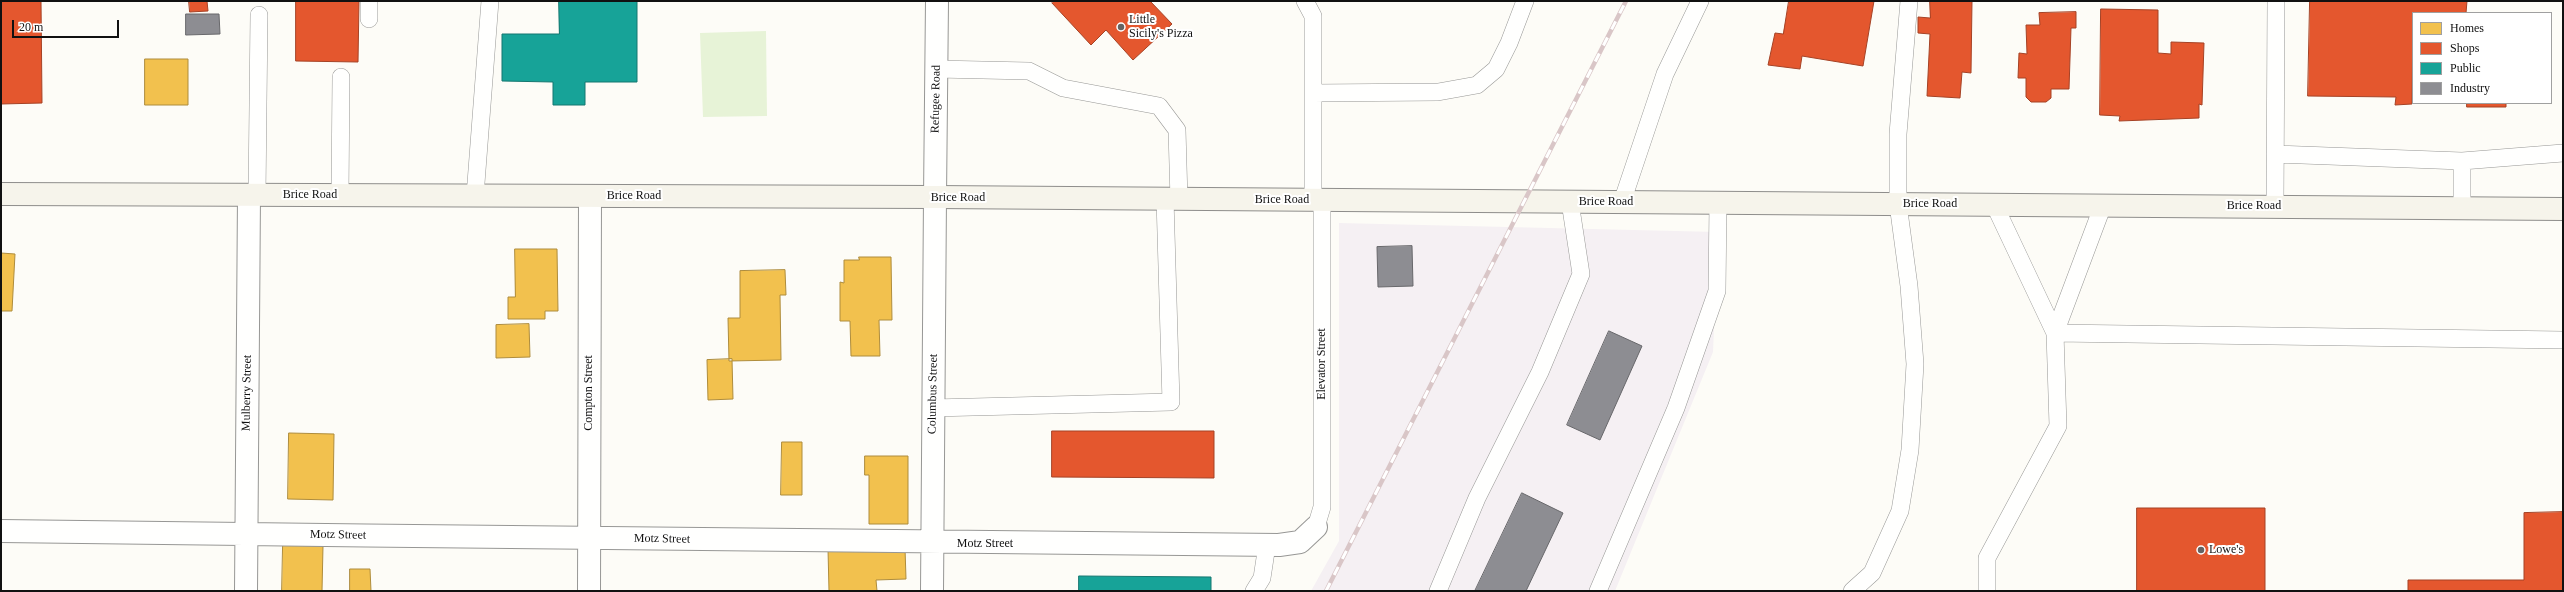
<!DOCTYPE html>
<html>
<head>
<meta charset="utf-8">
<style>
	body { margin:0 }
	#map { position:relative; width:2564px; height:592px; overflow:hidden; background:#fdfcf7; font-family:"Times New Roman",serif }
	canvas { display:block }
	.frame { position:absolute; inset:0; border:2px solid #111; pointer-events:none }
	.legend { position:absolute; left:2412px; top:12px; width:140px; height:92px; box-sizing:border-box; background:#fff; border:1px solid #a0a0a0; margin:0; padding:5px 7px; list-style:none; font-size:12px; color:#111 }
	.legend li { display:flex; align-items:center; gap:8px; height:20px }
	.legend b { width:20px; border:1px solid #a0a0a0 }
	.scale { position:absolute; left:12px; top:20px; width:107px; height:18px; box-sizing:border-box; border:2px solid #111; border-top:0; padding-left:5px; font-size:12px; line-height:14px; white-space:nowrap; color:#111; -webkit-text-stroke:3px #fff; paint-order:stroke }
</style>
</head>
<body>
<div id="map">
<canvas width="2564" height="592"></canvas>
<div class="frame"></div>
<ul class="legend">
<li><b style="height:11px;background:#f2c14e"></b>Homes</li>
<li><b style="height:11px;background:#e4572e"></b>Shops</li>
<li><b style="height:11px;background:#17a398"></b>Public</li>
<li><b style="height:11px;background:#8d8d92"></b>Industry</li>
</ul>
<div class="scale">20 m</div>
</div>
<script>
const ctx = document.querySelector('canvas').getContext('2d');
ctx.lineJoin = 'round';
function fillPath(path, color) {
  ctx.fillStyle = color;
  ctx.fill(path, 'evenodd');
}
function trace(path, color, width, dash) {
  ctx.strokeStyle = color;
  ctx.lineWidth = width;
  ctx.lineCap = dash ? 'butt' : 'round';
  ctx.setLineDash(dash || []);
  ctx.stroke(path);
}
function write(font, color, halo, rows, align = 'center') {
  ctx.font = font + ' "Times New Roman",serif';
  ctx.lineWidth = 4;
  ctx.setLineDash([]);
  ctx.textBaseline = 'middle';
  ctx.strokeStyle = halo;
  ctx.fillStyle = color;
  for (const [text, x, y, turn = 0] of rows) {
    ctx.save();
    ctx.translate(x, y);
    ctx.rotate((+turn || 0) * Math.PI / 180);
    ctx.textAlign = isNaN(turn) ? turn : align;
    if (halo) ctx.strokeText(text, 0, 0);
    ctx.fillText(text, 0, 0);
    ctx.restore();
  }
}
fillPath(new Path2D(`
	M1339,223L1718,232L1713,352L1615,591H1311L1339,541Z`), '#f5f0f3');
fillPath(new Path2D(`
	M766,31L767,116L703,117L700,33Z`), '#e7f3d7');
const homes = new Path2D(`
	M145,59H188V105H145Z
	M515,249H557L558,311H545V319H508V297H515Z
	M1,253L15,254L12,311H1Z
	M859,257H891L892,320H879L880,356H851L850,321H840V282L844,283V260H859Z
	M785,270L786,295H780L781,360L729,361L728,318H740V271Z
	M529,324L530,357L496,358V325Z
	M732,359L733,399L708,400L707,360Z
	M289,433L334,434L333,500L288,499Z
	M782,442H802V495H781Z
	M865,456H908V524H869V475H865Z
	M283,545L323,546L322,591H282Z
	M905,548L906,579L876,580L877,591H829L828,549Z
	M350,569H370L371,591H350Z`);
fillPath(homes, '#f2c14e');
trace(homes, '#ae8c3c', 1);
const shops = new Path2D(`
	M1,1H41L42,103L1,104Z
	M189,1H207L208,11L190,12Z
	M296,1H359L358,62L296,61Z
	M1054,1H1150L1172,24L1133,60L1106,30L1091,45L1052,3Z
	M1789,1H1874L1863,66L1802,56L1800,69L1768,65L1775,33L1783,34Z
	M1930,1H1972L1971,73L1962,72L1960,98L1927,96L1930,34L1918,33V17L1930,18Z
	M2310,1H2467L2466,13H2413L2412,104L2395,105L2396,97L2308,96Z
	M2101,9L2158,10V53L2171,54V42L2204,43L2202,105L2199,104V118L2119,121L2120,116L2100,115Z
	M2076,12V28H2071L2069,89H2051V98L2046,102H2031L2026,97V78H2018L2019,53L2027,54L2026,25H2040L2039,13Z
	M2467,103H2506V107H2467Z
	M1052,431H1214V478L1052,477Z
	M2137,508H2265V591H2137Z
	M2563,512V591H2408V580H2524V513Z`);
fillPath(shops, '#e4572e');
trace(shops, '#a54225', 1);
const public = new Path2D(`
	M559,1H637V82H585V105H553V82L502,81V34H559Z
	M1079,576L1211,577V591H1079Z`);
fillPath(public, '#17a398');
trace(public, '#157770', 1);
const industry = new Path2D(`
	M186,14H219L220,34L186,35Z
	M1412,246L1413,286L1378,287L1377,247Z
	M1609,331L1642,346L1600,440L1567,425Z
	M1522,493L1563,513L1526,591H1475Z`);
fillPath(industry, '#8d8d92');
trace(industry, '#68686b', 1);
const service = new Path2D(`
	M369,1V19
	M1305,1L1313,16V201
	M936,69L1029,71L1063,88L1159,106L1177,130L1179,200
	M1313,93L1438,92L1477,85L1496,69L1509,43L1525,1
	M2275,154L2462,161L2563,153
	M2462,161V208
	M257,195L259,15
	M340,195L341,77
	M475,196L490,1
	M1622,202L1665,74L1700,1
	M1994,204L2055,333
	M2275,206L2276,1
	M2055,333L2563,340
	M933,408L1171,402L1165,199
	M1316,527L1322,507V201
	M1254,591L1262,578L1267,545
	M1438,591L1477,498L1540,372L1581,274L1570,202
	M1598,591L1676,408L1717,291L1718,203
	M1852,591L1872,573L1900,511L1910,450L1915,364L1909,286L1898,204V134L1909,1
	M1987,591V558L2058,426L2055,333L2103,205`);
const minor = new Path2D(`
	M1,531C427,536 853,543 1279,545L1300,542L1316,527
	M246,591L249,195
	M589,591L590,196
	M932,591L935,197`);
const tertiary = new Path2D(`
	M935,197L937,1`);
const secondary = new Path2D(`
	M1,194L935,197L2563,209`);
trace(service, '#979795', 18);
trace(minor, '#979795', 24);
trace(tertiary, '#979795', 24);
trace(secondary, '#8e8d8b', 24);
trace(service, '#fffffe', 17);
trace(minor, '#fffffe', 22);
trace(tertiary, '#fffffe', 22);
trace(secondary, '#f6f4eb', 22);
const rail = new Path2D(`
	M1326,591L1626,1`);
trace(rail, '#d9c6c7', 4.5);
trace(rail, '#fff', 3, [9]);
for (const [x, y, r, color] of [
	[1121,27,4,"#646362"],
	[2201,550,4,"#646362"]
]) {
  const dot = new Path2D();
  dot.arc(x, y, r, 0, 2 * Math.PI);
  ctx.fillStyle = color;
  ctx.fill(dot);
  trace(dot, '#fff', 1.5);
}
write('12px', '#111', '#fff', [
	["Little",1129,20],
	["Sicily's Pizza",1129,34],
	["Lowe's",2209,550]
], 'left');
write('12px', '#111', '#fff', [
	["Refugee Road",936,99,-89],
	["Brice Road",310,195],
	["Brice Road",634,196],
	["Brice Road",958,198],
	["Brice Road",1282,200],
	["Brice Road",1606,202],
	["Brice Road",1930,204],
	["Brice Road",2254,206],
	["Elevator Street",1322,364,-90],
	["Mulberry Street",247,393,-89],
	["Compton Street",589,393,-90],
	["Columbus Street",933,394,-89],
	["Motz Street",338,535,1],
	["Motz Street",662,539,1],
	["Motz Street",985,544]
]);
</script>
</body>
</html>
